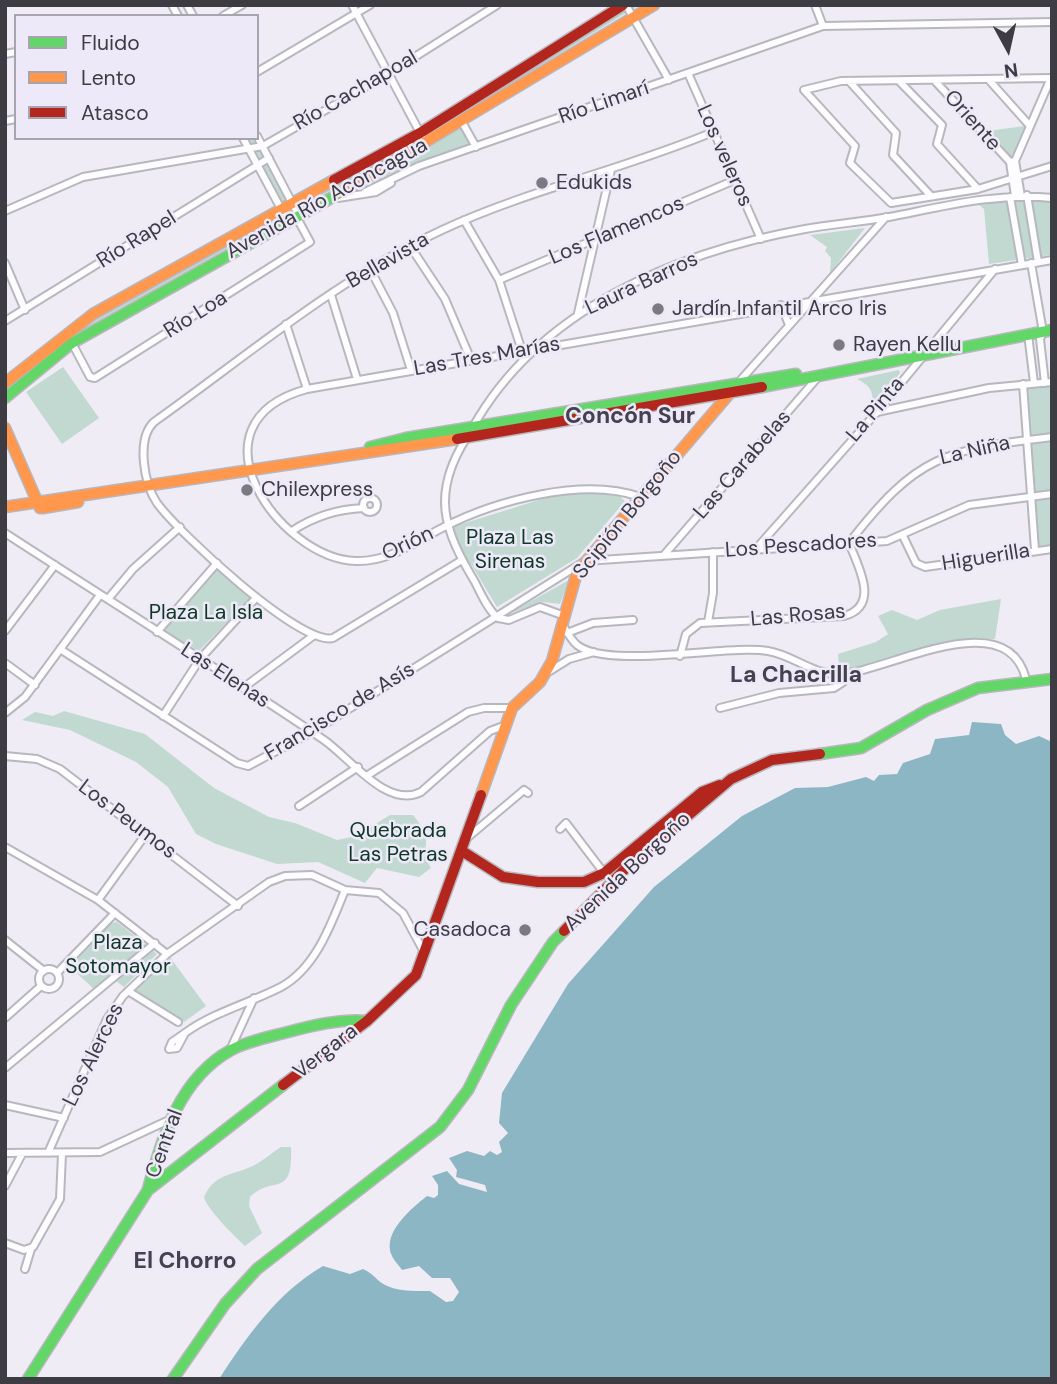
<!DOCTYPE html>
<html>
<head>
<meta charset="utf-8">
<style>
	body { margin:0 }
	#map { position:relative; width:1057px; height:1384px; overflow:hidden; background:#efecf6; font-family:"DM Sans",sans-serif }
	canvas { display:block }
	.frame { position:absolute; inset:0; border:7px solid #3d3c42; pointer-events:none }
	.legend { position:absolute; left:14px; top:14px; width:245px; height:126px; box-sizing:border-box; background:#ede9f9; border:2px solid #a7a4b0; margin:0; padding:9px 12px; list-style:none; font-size:21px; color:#3d3c42 }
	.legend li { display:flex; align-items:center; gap:14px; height:35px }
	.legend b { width:35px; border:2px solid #a7a4b0 }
	.north { position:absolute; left:973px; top:14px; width:70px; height:70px; -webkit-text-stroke:5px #ede9f9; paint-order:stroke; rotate:172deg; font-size:19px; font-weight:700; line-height:28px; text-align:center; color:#3d3c42 }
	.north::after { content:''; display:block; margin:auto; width:24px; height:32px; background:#3d3c42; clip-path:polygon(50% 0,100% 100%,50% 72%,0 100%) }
</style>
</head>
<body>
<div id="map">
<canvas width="1057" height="1384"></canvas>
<div class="frame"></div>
<ul class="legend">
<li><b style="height:9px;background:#63d668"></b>Fluido</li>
<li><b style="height:9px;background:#ff974d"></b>Lento</li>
<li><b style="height:9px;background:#b3261e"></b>Atasco</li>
</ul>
<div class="north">N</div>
</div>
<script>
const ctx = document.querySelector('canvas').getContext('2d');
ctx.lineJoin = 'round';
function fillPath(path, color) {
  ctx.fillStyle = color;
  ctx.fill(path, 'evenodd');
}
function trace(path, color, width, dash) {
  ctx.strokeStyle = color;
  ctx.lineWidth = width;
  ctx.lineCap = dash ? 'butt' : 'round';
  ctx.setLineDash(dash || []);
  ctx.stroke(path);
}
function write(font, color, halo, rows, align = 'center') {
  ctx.font = font + ' "DM Sans",sans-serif';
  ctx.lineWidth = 5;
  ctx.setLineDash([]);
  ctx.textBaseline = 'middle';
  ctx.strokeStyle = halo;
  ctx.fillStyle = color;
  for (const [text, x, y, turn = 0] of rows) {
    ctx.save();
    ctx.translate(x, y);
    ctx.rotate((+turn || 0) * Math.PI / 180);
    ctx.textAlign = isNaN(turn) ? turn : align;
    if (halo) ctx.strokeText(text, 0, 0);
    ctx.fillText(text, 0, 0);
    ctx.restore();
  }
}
fillPath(new Path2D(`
	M631,5H639L422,139L92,325L5,395V388L92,320L420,137Z
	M1025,126L1013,159L987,131Z
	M462,127L470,146L400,172L369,188H354Z
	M246,138H253L286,200L280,203Z
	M1018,199L1051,202L1050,255L989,264L984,209L979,205Z
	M865,228L830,273L831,258L825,251L827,247L810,235Z
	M63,367L99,418L62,444L26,392Z
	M899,370L900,373L872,408C874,392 871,386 857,379Z
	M1052,384V545L1038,546L1026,386Z
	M583,492L617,494L625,501L577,558L497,607L471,564L467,563L449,528L545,498Z
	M216,569L250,598L199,651L164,631Z
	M569,580L560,604L543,602L508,614Z
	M1001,599L995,639L943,642L858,668L844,671L839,667L838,654L876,642L888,634L878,616L892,610L917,620L940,610Z
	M64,711L145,734L214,788L269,817L295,823L337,840L356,836L390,815H413C425,830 429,837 424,856L431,868L419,877L377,868L365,883L318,862L277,864L216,844L196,834L168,787L136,762L70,730L22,720L35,712L53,716Z
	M117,922L157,954L124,987L116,981L108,987L103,983L95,990L70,967L111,923Z
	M169,956L206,1006L184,1022L134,989Z
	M281,1147H291C293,1200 274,1174 250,1197L249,1206L262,1233L245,1246C235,1237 206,1208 204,1197C214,1175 228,1176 248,1168C261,1163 270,1154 281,1147Z`), '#c1d9d0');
fillPath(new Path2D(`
	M972,722L1001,724L1005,735L1016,744L1039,736L1052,742V1379H219C248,1335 277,1293 323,1266L350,1274L363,1269C373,1273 377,1281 385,1285C399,1292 415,1291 430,1291L446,1302L453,1301L459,1292L450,1278H432L419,1266L402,1270C399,1265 394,1261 392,1256C381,1233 412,1208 427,1196L434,1198L438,1195V1185L432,1176L447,1171L459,1184L487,1192L485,1185L456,1177L457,1170L449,1158L467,1151L484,1156L490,1151L497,1155L502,1152L499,1142L508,1133L499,1123L502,1093L568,984L654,887L742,816L795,788L828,787L866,777L874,781L879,775L897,774L903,763L930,754L935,739L969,735Z`), '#8cb6c4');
const street = new Path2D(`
	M172,5L178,16
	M187,5L193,16
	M352,5L426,144
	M626,5L669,80
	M815,5L823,26
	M223,16L242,5
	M5,54L16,52
	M257,72L370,5
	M688,73L761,239
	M1052,78L841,81L804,90L855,146L850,163L891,203L978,189L1052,166
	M989,80L1030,126
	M849,81L896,133L893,155L931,196
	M899,81L942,125L937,144L978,189
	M935,81L1010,162
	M5,121L16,119
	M462,122L476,147
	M257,136L299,216
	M243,138L288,222
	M1015,161L1021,196
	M1010,162L1015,161L1051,78
	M1010,162L1015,196
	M365,192L419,166L823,26L1052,22
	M1027,195L1038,262
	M1010,197L1022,265
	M338,198L376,192L391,183
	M5,211L83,177L263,146L383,77L497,5
	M464,220L499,280L522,351
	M410,246L445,299L471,360
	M5,263L25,310
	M1031,263L1043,332L1040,339L1045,383
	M370,269L393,313L411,370
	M499,280L735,180
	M331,295L357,379
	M781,305L789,325
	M578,313L611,170
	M5,321L269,158
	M286,324L307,389
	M1028,334L1034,383
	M72,343L90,377L95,378L310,242L297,218
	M738,383L886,217
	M1023,384L1035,550
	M877,412L989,388L1052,382
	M473,427C539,309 677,252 805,229C832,224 861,222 889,217C941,207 998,192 1052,198
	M467,437C431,493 443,529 475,582C481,594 488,610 498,618L509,620L540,607L562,615
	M640,497C584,477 497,500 444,527C416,541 390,562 356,561C280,559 183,423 307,389L1052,260
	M363 505a7 7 0 1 1 14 0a7 7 0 1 1-14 0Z
	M292,531C313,517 338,509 364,508
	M5,533C111,602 219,669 324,740C350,758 387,809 421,792L490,731L506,725
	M903,536L916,563L925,567L1052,549
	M755,550L877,412L995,269
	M664,555L818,377
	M462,560L333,638C300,646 178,532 157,503C144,484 136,439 154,422C248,355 337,279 442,230C528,190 625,169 713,132
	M108,599L133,569L180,527
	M708,622L713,593V552
	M562,623C566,630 570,639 577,645C609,670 727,644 768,651C793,655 813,675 839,674C886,673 1006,601 1026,679
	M5,631L55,565
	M157,632L217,563
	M567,633L593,623L633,620
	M60,649L237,763L248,766L312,732L585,561L887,541L969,505L1052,494
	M680,656L686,634L700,623L844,616C881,606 858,566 849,543C917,455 944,450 1052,437
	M5,663L35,685
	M550,671L569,659L594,652
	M243,688L313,636
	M720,708L779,693L834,688L843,682L845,674
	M5,713L25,697L100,595
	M163,716L200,659L256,598
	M5,756L37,759L60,769L238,906
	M368,775L468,712L484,708H512
	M299,806L358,767
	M560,829L566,823L604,873
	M467,838L524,790L528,793
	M5,847L98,900L167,954
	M98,900L146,834
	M5,940L44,971
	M39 979a10 10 0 1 1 20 0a10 10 0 1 1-20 0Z
	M57,973L115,913
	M128,991L178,1022
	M5,1018L41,986
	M185,1033C214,1012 250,1003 281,987C316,968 331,924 345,890
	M185,1033L177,1048L169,1049L172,1042Z
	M230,1050L254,998
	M5,1068L155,943
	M5,1105L64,1118
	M5,1153L100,1152L169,1120
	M48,1153L107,1019L123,996L167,954L269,882L285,876L312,875L345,890L379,893L403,913L424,952
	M5,1186L22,1154
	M5,1243L24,1250L33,1247L60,1199L62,1154
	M25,1269L31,1249`);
const fast = new Path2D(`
	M762,387L1052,330
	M5,398L72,343L340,193
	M370,447L406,438L796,374
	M820,754L861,748L927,710L978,688L1052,679
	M148,1189C162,1137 180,1078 231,1050C248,1041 269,1037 288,1032C314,1025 339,1019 367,1021
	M28,1379L148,1190L283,1085
	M173,1379L225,1304L257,1269L440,1127L468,1090L511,1005L553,942L564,931`);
const slow = new Path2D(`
	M340,193L654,5
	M5,383L93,314L334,180
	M5,428L40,508
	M5,507L457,439
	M43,508L78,502
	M481,795L512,708L540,682L552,661L577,572L730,393`);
const jam = new Path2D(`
	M334,180L420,133L623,5
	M457,439L762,387
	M462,851L503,877L538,882H584L604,873L702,792L720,785
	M564,931L626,868L731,779L772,760L820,754
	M283,1085L367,1021L416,975L481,795`);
trace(street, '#b9b7be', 10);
trace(fast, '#b9b7be', 13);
trace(slow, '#b9b7be', 13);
trace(jam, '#b9b7be', 13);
trace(street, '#fdfcfe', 6);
trace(fast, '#63d668', 10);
trace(slow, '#ff974d', 10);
trace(jam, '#b3261e', 10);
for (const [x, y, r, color] of [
	[542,183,7,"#7b7a81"],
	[658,309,7,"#7b7a81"],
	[839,345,7,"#7b7a81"],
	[247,490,7,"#7b7a81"],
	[525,930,7,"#7b7a81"]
]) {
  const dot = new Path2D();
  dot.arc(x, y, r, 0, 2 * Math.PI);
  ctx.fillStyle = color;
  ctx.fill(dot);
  trace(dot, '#ede9f9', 2.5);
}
write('21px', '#3d3c42', '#ede9f9', [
	["Río Cachapoal",356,91,-30],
	["Río Limarí",604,103,-19],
	["Oriente",972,121,48],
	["Los veleros",724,156,66],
	["Avenida Río Aconcagua",327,199,-29],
	["Los Flamencos",617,231,-23],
	["Río Rapel",137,240,-32],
	["Bellavista",388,261,-30],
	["Laura Barros",642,284,-25],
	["Río Loa",196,315,-32],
	["Las Tres Marías",487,357,-10],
	["La Pinta",876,410,-50],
	["La Niña",975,451,-13],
	["Las Carabelas",743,465,-49],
	["Scipión Borgoño",628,515,-51],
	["Orión",408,544,-25],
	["Los Pescadores",801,546,-4],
	["Higuerilla",986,558,-9],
	["Las Rosas",798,616,-5],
	["Las Elenas",225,676,33],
	["Francisco de Asís",340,712,-31],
	["Los Peumos",127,820,37],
	["Avenida Borgoño",628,872,-43],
	["Vergara",326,1052,-38],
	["Los Alerces",94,1055,-64],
	["Central",165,1144,-70]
]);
write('21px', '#3d3c42', '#ede9f9', [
	["Edukids",556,183],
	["Jardín Infantil Arco Iris",672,309],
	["Rayen Kellu",853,345],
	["Chilexpress",261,490],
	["Casadoca",511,930,"right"]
], 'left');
write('21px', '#0d3824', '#ede9f9', [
	["Plaza Las",510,538],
	["Sirenas",510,562],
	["Plaza La Isla",206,613],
	["Quebrada",398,831],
	["Las Petras",398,855],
	["Plaza",118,943],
	["Sotomayor",118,967]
]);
write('bold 23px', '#45424f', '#ede9f9', [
	["Concón Sur",630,417],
	["La Chacrilla",796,676],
	["El Chorro",185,1262]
]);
</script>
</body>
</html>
